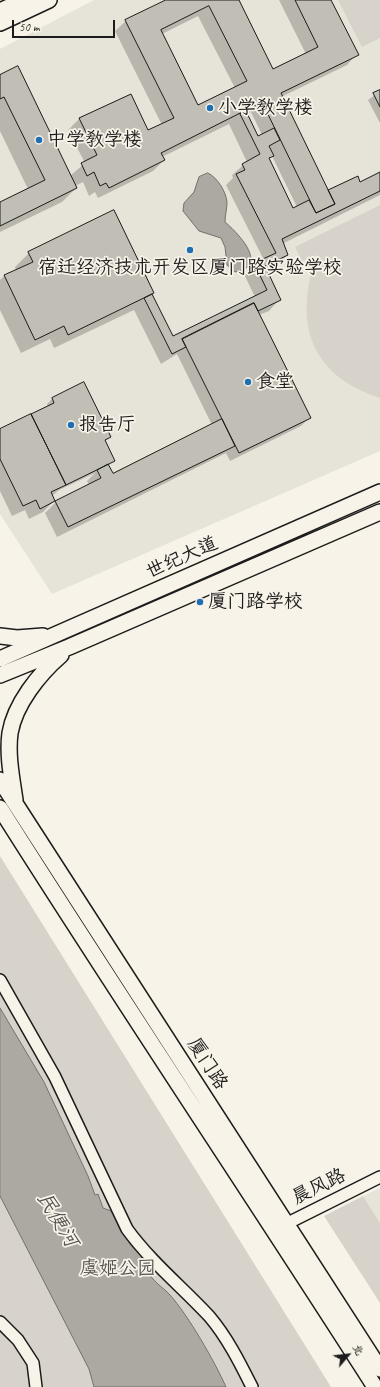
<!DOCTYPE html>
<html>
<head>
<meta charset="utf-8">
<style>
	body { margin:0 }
	#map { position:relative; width:380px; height:1387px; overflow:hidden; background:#f7f3e8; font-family:Caveat,"LXGW WenKai TC",sans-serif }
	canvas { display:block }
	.north { position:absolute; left:328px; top:1335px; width:40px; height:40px; -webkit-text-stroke:3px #f7f3e8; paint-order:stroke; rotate:62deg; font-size:11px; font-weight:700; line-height:16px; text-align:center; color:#1c1c1c }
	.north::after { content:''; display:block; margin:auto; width:14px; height:18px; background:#1c1c1c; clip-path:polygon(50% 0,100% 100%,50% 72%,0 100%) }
	.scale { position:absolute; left:12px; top:20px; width:103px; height:18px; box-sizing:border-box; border:2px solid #1c1c1c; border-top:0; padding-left:5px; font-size:12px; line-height:14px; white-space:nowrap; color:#1c1c1c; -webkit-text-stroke:3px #f7f3e8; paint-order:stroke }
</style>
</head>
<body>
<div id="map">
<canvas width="380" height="1387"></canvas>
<div class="north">北</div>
<div class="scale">50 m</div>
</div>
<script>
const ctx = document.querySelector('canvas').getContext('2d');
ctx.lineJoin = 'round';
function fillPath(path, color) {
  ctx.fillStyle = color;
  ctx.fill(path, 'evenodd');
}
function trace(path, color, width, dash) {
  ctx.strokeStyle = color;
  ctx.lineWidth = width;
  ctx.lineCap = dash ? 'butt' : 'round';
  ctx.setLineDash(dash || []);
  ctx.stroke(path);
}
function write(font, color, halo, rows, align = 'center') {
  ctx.font = font + ' Caveat,"LXGW WenKai TC",sans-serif';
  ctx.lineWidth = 3.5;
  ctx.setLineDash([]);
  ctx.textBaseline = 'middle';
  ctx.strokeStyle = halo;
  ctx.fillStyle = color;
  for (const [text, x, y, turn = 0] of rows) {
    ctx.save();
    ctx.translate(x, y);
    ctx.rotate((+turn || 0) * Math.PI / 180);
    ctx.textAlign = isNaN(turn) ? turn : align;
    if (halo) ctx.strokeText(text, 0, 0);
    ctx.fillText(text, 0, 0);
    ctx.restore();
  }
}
fillPath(new Path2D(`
	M94,0H380V451L52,594L0,514V49Z
	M380,1188V1223L363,1196Z`), '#e6e3d9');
fillPath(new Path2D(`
	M338,0H380V38L362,47Z
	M380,205V398C309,375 293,321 317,255L302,261L295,247Z
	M0,856L331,1387H0Z
	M363,1196L380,1223V1303L324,1216Z`), '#d7d3cb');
const water = new Path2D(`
	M208,173C218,178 226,192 227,202C227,209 225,215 225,222C238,233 270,266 235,272L227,265L225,247L221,238L199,231L183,211L184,203L194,192L199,177Z
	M0,1008L44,1082L88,1176L95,1195L98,1194L103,1208L111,1211L130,1244L151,1267L148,1270C150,1280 163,1287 170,1295C188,1315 215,1362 226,1387H94L89,1369L0,1196Z`);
fillPath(water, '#aca9a2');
trace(water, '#72716c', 1);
fillPath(new Path2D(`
	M168,0H238L273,70L306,54L279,0H330L357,54L347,65L281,97L328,192L360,183L380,173V195L282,244L287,255L277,265L266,271L279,300L269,311L259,315L310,417L301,426L230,461L226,453L57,537L45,513L56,502L89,485L87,481L95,473L59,490L52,496L54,501L43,512L29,519L25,510L12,516L0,491V430L48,407L47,404L52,399L110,437L105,441L114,461L108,466L112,474L212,425L177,354L161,364L134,310L54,348L50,339L21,353L0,310V280L4,276L16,271L15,267L29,253L153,293L151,295L172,337L255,297L244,274L255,264L264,260L226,185L233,178L232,175L247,162L229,124L162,157L164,160L153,171L98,198L95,192L89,196L83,182L75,186L76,188L62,202L0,232V203L28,189L0,131V76L70,176L85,163L68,130L79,119L130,95L148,131L162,125L115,31L126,21ZM198,16L235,88L198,107L162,34ZM251,112L262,135L258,137L247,115ZM272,156L297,207L293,209L269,160Z
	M380,91V123L368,100Z`), '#0003');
const building = new Path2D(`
	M166,0H239L273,69L318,47L295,0H331L359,55L281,93L335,204L316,213L262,102L161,153L165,160L109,188L106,183L100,186L94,172L87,176L81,163L97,155L79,118L131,94L148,130L174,118L125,20ZM209,6L247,81L198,105L161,30Z
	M18,66L77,188L0,226V202L45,180L4,97L0,99V75Z
	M380,90V107L373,93Z
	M246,111L258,136L274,128L280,140L269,146L274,156L269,158L293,208L309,200L316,213L335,204L328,190L358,176L360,182L380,172V191L282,239L288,255L265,266L281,300L258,311L254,303L182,339L186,347L172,354L144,298L152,294L173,336L267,290L254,263L276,253L236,174L245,170L242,164L260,154L240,114Z
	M114,210L154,293L68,335L64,326L35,340L4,275L33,262L28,252Z
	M254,303L311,418L239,453L182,339Z
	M84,382L111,437L105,440L115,461L66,485L31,414L54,403L52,398Z
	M31,414L66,485L51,492L55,501L40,509L36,500L23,506L0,459V429Z
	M222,419L235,446L68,527L55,501L101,478L97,470L108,464L113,473Z`);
fillPath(building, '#c0beb5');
trace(building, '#1c1c1c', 1);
const street = new Path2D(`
	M0,980L55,1077L127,1229C151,1262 182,1287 209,1316C227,1337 240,1363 252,1387
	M280,1227L380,1177
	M0,1322L18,1340L33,1363L36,1387`);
const secondary = new Path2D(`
	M0,11L24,0
	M0,23L49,0
	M0,636L17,638L43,636
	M0,659L380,492
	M0,675L69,647L380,512
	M0,780L380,1369
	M15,800C12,779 7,755 10,733C15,704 39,674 61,655
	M0,808C123,1003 251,1193 375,1387`);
trace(street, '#1c1c1c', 14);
trace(secondary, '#1c1c1c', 18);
trace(street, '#f7f3e8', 11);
trace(secondary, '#f7f3e8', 15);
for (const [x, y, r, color] of [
	[210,108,4,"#1f6fb2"],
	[39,140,4,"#1f6fb2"],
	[190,250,4,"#1f6fb2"],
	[248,382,4,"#1f6fb2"],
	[71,425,4,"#1f6fb2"],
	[200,602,4,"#1f6fb2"]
]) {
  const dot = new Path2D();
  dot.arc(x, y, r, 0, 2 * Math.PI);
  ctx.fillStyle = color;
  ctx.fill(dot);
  trace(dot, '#f7f3e8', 1.5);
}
write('19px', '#1c1c1c', '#f7f3e8', [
	["小学教学楼",218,108],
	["中学教学楼",47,140],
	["宿迁经济技术开发区厦门路实验学校",190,268,"center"],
	["食堂",256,382],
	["报告厅",79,425],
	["厦门路学校",208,602]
], 'left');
write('19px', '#1c1c1c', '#f7f3e8', [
	["世纪大道",182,558,-24],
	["厦门路",207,1064,57],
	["晨风路",319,1187,-26]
]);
write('19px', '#545351', '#f7f3e8', [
	["虞姬公园",118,1269]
]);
write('italic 20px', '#565452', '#f7f3e8', [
	["民便河",57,1220,59]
]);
</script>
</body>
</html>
